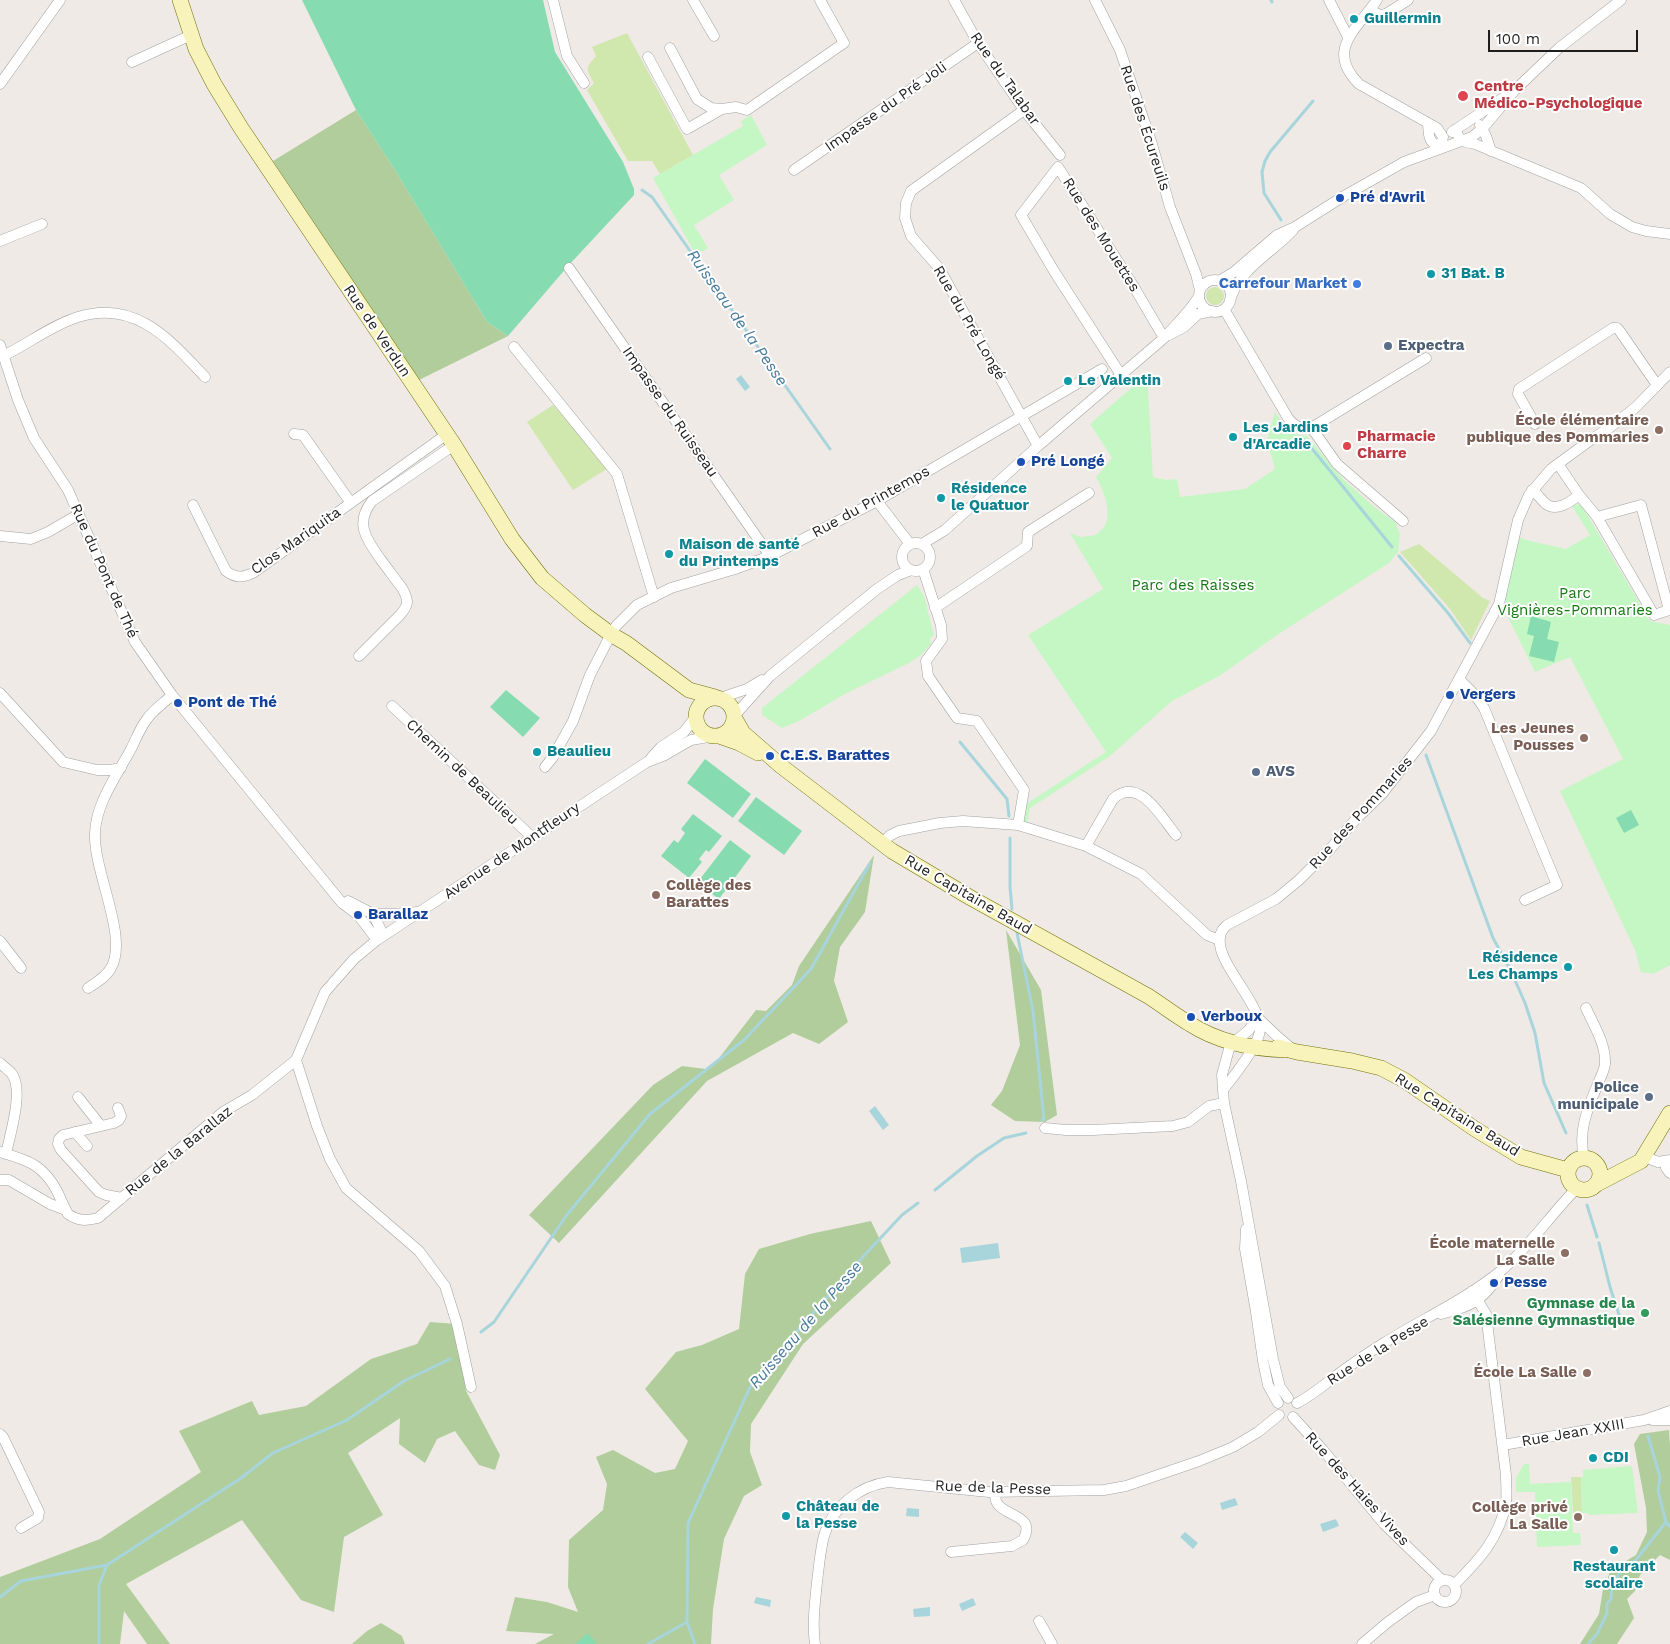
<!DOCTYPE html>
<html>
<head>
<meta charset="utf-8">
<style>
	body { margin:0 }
	#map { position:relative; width:1670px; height:1644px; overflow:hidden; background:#efeae5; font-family:"Work Sans",sans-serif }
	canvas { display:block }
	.scale { position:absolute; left:1488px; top:30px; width:150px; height:22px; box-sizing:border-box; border:2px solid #1e1e1e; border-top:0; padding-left:6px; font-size:15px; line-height:18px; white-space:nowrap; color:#1e1e1e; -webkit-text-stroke:4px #fff; paint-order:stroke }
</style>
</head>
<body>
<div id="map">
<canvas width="1670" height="1644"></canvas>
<div class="scale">100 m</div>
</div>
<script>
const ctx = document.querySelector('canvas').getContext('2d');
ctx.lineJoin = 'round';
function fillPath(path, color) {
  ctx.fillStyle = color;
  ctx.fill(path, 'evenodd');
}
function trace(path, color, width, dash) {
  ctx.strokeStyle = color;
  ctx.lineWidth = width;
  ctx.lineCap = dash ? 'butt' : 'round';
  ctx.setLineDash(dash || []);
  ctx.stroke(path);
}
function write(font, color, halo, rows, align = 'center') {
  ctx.font = font + ' "Work Sans",sans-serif';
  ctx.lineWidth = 4;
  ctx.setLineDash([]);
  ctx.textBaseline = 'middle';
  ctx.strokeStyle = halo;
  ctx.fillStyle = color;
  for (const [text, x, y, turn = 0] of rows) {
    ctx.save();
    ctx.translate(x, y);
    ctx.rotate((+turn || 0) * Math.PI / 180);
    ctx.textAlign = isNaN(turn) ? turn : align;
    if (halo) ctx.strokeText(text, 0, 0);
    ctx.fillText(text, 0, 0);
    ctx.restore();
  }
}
fillPath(new Path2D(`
	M627,33L693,155L660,174L652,161H628L587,90L594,83C586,69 585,69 596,56L592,47Z
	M1206 296a9 9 0 1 1 18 0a9 9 0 1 1-18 0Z
	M553,405L610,467L573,490L527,422Z
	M1419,544L1483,598L1490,601L1471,640L1450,609L1400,552Z
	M1571,1477H1581L1582,1513H1573Z`), '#d0e7ad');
fillPath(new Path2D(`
	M356,110L395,170L487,322L508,336L419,380L273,161Z
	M874,855L865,912L840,947L834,981L848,1022L819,1044L793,1033L707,1081L559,1243L529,1215L653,1085L682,1066L706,1069L716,1062L756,1010L766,1011L792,985L799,966Z
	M1006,930L1041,990L1057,1115L1045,1122L1015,1121L991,1105L1002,1091L1020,1045Z
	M871,1221L891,1263L803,1344L751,1424L750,1452L762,1485L744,1496L724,1539L713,1609L711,1644H535L554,1634L506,1631L515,1597L547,1602L578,1612L568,1587L569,1540L603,1510L607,1484L596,1457L613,1450L655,1473L675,1469L688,1441L645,1389L676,1352L702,1345L739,1329L745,1274L759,1249L810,1234Z
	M430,1322L457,1324L466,1391L500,1455L495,1470L479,1465L455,1431L437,1439L425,1463L399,1444L400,1418L348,1453L383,1515L344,1537L334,1612L301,1600L242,1520L126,1584L170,1644H147L124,1611L120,1644H0V1577L100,1539L201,1472L179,1431L252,1401L259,1415L306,1406L371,1359L417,1344Z
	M1669,1430L1670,1446V1560L1660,1555L1640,1575L1635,1591L1627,1599L1634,1618L1617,1644H1580L1599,1614L1603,1589L1611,1570L1636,1555L1647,1532L1646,1508L1634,1444L1640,1434Z
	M381,1623L402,1636L405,1644H352L367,1631Z`), '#b0cd9b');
fillPath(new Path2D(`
	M751,115L767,145L719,175L734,200L694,225L708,248L696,255L653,178L743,126L741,121Z
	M1147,374L1153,477L1166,480L1177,479L1180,497L1245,489L1275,469L1267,441L1275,412L1286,428L1295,434L1307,436L1343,479L1373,506L1395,522L1400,534L1398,552L1389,563L1277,635L1221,675L1172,701L1110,756L1030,808L1027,824L1023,823L1026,804L1106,752L1028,635L1103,589L1070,533L1081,537L1096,535C1099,532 1105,527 1106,523C1111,508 1103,490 1096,477L1112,458L1090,424Z
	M1578,504L1582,506L1650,621L1670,625V965L1653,974L1641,972L1635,950L1560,791L1623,759L1570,657L1535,672L1503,607L1519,537L1526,540L1566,549L1590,535L1572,506Z
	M917,585L924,596L934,635L930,638L931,644L921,655L909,663L845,694L799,721L782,728L762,715V708Z
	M1524,1464H1529L1530,1484L1571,1482L1573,1533H1580L1581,1545L1537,1547L1535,1492H1516V1478Z
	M1632,1466L1638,1513L1588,1515V1513H1582L1581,1477H1583V1470Z`), '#c5f7c4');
fillPath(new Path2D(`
	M302,0H543L555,52L623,162L634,189V195L568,266L508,336L487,322L395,170L356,110Z
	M1531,616L1551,622L1547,639L1559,642L1554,662L1529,656L1534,636L1527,634Z
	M506,690L540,718L523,737L490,707Z
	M705,759L751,794L733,818L687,783Z
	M756,797L802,831L784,855L738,821Z
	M1631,810L1639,825L1624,833L1616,818Z
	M693,814L722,836L709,852L706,850L699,859L702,862L689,878L661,856L674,840L678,843L685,833L681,829Z
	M730,840L751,856L719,899L697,883Z
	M588,1633L597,1644H575Z`), '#86dbb0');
fillPath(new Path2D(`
	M741,375L750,387L745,391L736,379Z
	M875,1106L889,1125L883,1130L869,1111Z
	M998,1243L1000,1258L962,1263L960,1248Z
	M1235,1498L1238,1505L1222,1510L1220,1503Z
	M907,1508L919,1509V1517L906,1516Z
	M1336,1519L1339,1526L1323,1532L1320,1524Z
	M1185,1532L1198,1543L1193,1549L1180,1537Z
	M756,1597L771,1600L770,1607L754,1603Z
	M973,1598L976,1605L962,1611L959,1604Z
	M930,1607V1616L914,1617L913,1609Z`), '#a7d5db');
trace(new Path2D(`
	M1271,0L1272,2
	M642,190L652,197L830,449
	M1281,220L1264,193L1262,172L1265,161L1270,152L1313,101
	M1305,440L1392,547
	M1399,556L1448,613L1470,643
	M960,742L1007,799L1009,816
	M1426,755L1493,938L1511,971L1525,1003L1535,1033L1544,1083L1566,1133
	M1010,838V887L1012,909
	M1017,933L1033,1011L1044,1119L1042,1120
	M935,1190L977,1156L1004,1138L1026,1133
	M1587,1205L1597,1237
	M1599,1243L1610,1287L1622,1324
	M481,1332L494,1322L566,1216L650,1114L744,1040L811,969L870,863
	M1648,1436L1660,1477L1658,1491L1666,1522L1670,1527
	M0,1597L21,1581L107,1565
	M687,1622L695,1644
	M99,1644V1585L107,1565L241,1478L273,1453L347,1420L404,1381L450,1359
	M648,1644L687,1622L688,1523L751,1385L845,1276L902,1215L918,1203
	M1588,1644L1597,1634L1607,1613V1604L1611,1599L1612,1586L1621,1571L1635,1561L1666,1522`), '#a7d5db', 3);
const street = new Path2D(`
	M553,0L567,56L584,83
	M693,0L714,36
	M954,0L978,43L1024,110L1060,155
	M1095,0L1120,50L1151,141L1170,207L1196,274L1200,290
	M1329,0L1348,37
	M1377,0C1357,29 1325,50 1359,84L1437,128L1443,137L1440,148C1428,141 1429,137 1428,124
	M1370,10L1380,15L1386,14L1408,0
	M670,48L697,99L711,108L722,109L736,107L747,110L844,43L820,0
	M648,57L687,129L722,109
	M132,62L191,35
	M0,84L60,0
	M1024,110L911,191L906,203L905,218L911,236L939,268L1038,446
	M1480,125L1486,136L1491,151
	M1456,129C1458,141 1464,142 1475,144L1581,188L1610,214L1632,227L1646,231L1670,234
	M1452,132L1506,96
	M794,170L978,43
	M0,241L42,224
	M569,268L770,556
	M1199 296a16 16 0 1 1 32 0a16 16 0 1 1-32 0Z
	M1219,281L1234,272L1277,235L1295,227L1344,196L1404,162L1472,137L1483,128L1515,90L1559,48L1621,0
	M1230,300C1240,268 1271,254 1293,230
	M1224,309L1288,418C1296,428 1304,431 1316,425L1426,358
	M1169,335L1184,327L1198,314L1212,311
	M0,345L18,400L34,438L68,490L135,642L172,695L342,903L358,915L377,940
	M514,347L617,474L654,597
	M3,356C28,344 52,325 78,317C136,299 170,340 205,377
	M1121,375L1054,271L1021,215L1058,167L1134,287L1164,338
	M1535,424L1518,394L1519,389L1613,328H1617L1619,330L1657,385
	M1311,427L1337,464L1403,521
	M294,434L303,435L351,503
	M1532,490C1538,494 1541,500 1546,504C1557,512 1570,502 1579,495L1558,464
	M1579,495L1597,517L1654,615L1669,610L1641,505L1597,517
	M877,501L910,544
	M193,505L226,571C236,578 242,578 253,573L447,434
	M0,536L31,539L48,532L79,514
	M902 557a14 14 0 1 1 28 0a14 14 0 1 1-28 0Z
	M922,544L945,530L1038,446L1164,338C1176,324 1190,312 1199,296
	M923,569L941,625L942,639L926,661L928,676L957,718L977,721L1024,790L1018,825
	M935,608L1027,546L1028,532L1089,493
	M359,656L400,615C409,605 409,600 402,588C395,579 388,569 381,560C367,540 354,524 372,501L454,445
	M1459,679L1475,695L1484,708L1557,885L1525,900
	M0,693L63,762L97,770H110L121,768
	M720,698L747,689L762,680
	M392,706L532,837
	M735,715L770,676L877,589L898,575L911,570
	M651,758L661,747L684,732L696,716
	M545,767L553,757L573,721L590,675L608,640L616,626L637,605L671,588L735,569L770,556L877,501L1102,369
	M882,844L889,836L899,831L940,823L963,821L1018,825L1086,846L1141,874L1207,935L1219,940
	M1086,846L1113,799C1139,775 1162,818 1176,835
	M348,901L373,914H392L418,912
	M373,914L380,928L377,940
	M0,941L21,968
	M88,988C96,983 106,977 111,968C129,937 93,871 95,833C96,803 117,775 131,749C136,739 140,728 147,719C153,710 164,703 172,695
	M1257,1017L1249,1030L1233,1043L1229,1049L1222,1075L1224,1103L1241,1181L1273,1359L1280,1387L1288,1398
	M1258,1018L1278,1037L1292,1049
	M296,1060L317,1126L330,1159L346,1188L419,1251L445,1286L457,1324L471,1387
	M0,1063C4,1067 9,1070 12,1074C24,1091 10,1134 6,1154
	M1223,1090C1233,1077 1261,1043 1260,1028C1259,1001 1216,962 1220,938C1220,932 1223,929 1227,925L1276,899L1299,880L1331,848L1356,819L1382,794L1431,731L1499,604L1518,520L1529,495L1551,469L1592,439L1609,428L1636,407L1670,372
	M78,1097L101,1126
	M118,1108L121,1116L119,1120L114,1123L63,1135L59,1139L58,1144L61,1150L99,1192L106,1195L122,1198
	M1045,1128L1066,1130H1093L1173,1126L1188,1122L1209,1106L1224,1103
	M75,1132L87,1146
	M0,1152C28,1160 44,1165 58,1193C61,1200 64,1207 68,1214C78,1221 86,1221 98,1218L223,1112L252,1095L296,1060L325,992L354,959L377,940L647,762L665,755L691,740L714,736
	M1645,1157L1658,1162L1670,1160
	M1584,1158C1578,1131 1587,1110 1597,1086C1600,1078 1604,1072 1605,1064C1606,1044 1594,1026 1586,1008
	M1666,1161V1168L1670,1173
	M0,1180H9L50,1204L66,1210
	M1246,1229L1245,1249L1256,1312L1263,1361L1268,1385L1278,1403
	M1441,1314C1470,1307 1483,1301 1499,1275
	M1297,1403C1311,1396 1324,1385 1337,1375C1352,1364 1368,1353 1384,1343C1424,1318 1467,1299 1503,1269C1531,1245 1551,1214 1577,1188
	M1293,1417L1323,1450L1384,1524L1442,1580
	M1652,1420H1670
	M0,1434L3,1437L39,1512L38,1518L21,1528
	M1503,1445L1644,1420L1670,1411
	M951,1552L1012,1546L1023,1540C1037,1515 1005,1517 997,1503C995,1500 995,1496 995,1492
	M1434 1591a11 11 0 1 1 22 0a11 11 0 1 1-22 0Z
	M1454,1585C1479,1560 1499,1539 1506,1503C1507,1494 1506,1484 1506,1475L1486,1314L1472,1291
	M1039,1621L1052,1644
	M815,1644C812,1623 815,1603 817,1582C819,1567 820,1551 824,1536C832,1507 859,1486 888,1482L989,1492L1104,1490L1126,1486L1199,1461L1233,1447L1258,1432L1279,1415
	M1362,1644L1388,1622L1416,1602L1435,1595`);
const secondary = new Path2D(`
	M180,0L196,49L214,84L241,128L454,445L512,539L542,578L585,615L612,635L626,643L689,690L715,697
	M696 717a19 19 0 1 1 38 0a19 19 0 1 1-38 0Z
	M735,719L743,733L781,766L892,851L971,898L1148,996C1162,1005 1175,1015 1190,1024C1218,1042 1253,1049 1286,1050
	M719,736L739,743L758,753
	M1278,1047L1297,1052L1352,1061L1381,1068L1404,1080L1475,1129L1521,1157L1568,1170
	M1568 1174a16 16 0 1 1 32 0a16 16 0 1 1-32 0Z
	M1595,1185L1641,1161L1670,1113`);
trace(street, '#a2a2a2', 11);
trace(secondary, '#727109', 16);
trace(street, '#fff', 10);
trace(secondary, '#f7f3bb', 15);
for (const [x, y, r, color] of [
	[1354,19,5,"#0f9aa8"],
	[1463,96,6,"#e0444e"],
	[1340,198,5,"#1a4fb4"],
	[1431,274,5,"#0f9aa8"],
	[1357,284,5,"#3f7fe0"],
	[1388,346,5,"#5c6f8a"],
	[1068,381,5,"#0f9aa8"],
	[1659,430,5,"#8d6e63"],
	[1233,437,5,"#0f9aa8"],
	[1347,446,5,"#e0444e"],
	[1021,462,5,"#1a4fb4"],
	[941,498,5,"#0f9aa8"],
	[669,554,5,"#0f9aa8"],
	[1450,695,5,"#1a4fb4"],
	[178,703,5,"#1a4fb4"],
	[1584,738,5,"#8d6e63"],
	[537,752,5,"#0f9aa8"],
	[770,756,5,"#1a4fb4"],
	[1256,772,5,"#5c6f8a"],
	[656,895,5,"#8d6e63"],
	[358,915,5,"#1a4fb4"],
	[1568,967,5,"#0f9aa8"],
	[1191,1017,5,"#1a4fb4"],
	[1649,1097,5,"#5c6f8a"],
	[1565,1253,5,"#8d6e63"],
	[1494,1283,5,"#1a4fb4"],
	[1645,1313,5,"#2e9e5b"],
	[1587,1373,5,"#8d6e63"],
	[1593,1458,5,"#0f9aa8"],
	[786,1516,5,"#0f9aa8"],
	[1578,1517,5,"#8d6e63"],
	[1614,1550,5,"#0f9aa8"]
]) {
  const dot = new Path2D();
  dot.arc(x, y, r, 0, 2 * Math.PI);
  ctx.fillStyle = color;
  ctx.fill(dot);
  trace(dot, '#fff', 2);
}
write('bold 15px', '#0d838f', '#fff', [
	["Guillermin",1364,19],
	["31 Bat. B",1441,274],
	["Le Valentin",1078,381],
	["Les Jardins",1243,428],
	["d'Arcadie",1243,445],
	["Résidence",951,489],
	["le Quatuor",951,506],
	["Maison de santé",679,545],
	["du Printemps",679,562],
	["Beaulieu",547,752],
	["Résidence",1558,958,"right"],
	["Les Champs",1558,975,"right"],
	["CDI",1603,1458],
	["Château de",796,1507],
	["la Pesse",796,1524],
	["Restaurant",1614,1567,"center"],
	["scolaire",1614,1584,"center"]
], 'left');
write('15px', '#1e1e1e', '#fff', [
	["Rue du Talabar",1005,79,55],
	["Impasse du Pré Joli",886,107,-35],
	["Rue des Écureuils",1145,128,72],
	["Rue des Mouettes",1101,235,58],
	["Rue du Pré Longé",969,323,60],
	["Rue de Verdun",377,331,56],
	["Impasse du Ruisseau",670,412,55],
	["Rue du Printemps",871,502,-29],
	["Clos Mariquita",296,541,-35],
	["Rue du Pont de Thé",104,571,66],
	["Chemin de Beaulieu",462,772,43],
	["Rue des Pommaries",1361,813,-48],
	["Avenue de Montfleury",512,851,-34],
	["Rue Capitaine Baud",968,895,30],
	["Rue Capitaine Baud",1457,1115,32],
	["Rue de la Barallaz",179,1151,-39],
	["Rue de la Pesse",1378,1351,-32],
	["Rue Jean XXIII",1573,1433,-10],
	["Rue de la Pesse",993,1488,2],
	["Rue des Haies Vives",1357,1489,48]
]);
write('bold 15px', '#be3a42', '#fff', [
	["Centre",1474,87],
	["Médico-Psychologique",1474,104],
	["Pharmacie",1357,437],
	["Charre",1357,454]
], 'left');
write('bold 15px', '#164399', '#fff', [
	["Pré d'Avril",1350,198],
	["Pré Longé",1031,462],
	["Vergers",1460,695],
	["Pont de Thé",188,703],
	["C.E.S. Barattes",780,756],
	["Barallaz",368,915],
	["Verboux",1201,1017],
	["Pesse",1504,1283]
], 'left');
write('bold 15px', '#366cbe', '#fff', [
	["Carrefour Market",1347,284]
], 'right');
write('bold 15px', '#4e5e75', '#fff', [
	["Expectra",1398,346],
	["AVS",1266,772],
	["Police",1639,1088,"right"],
	["municipale",1639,1105,"right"]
], 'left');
write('bold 15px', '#785e54', '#fff', [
	["École élémentaire",1649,421],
	["publique des Pommaries",1649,438],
	["Les Jeunes",1574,729],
	["Pousses",1574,746],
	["Collège des",666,886,"left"],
	["Barattes",666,903,"left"],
	["École maternelle",1555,1244],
	["La Salle",1555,1261],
	["École La Salle",1577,1373],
	["Collège privé",1568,1508],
	["La Salle",1568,1525]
], 'right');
write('15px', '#137910', '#fff', [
	["Parc des Raisses",1193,586],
	["Parc",1575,594],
	["Vignières-Pommaries",1575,611]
]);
write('bold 15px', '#27864d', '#fff', [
	["Gymnase de la",1635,1304],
	["Salésienne Gymnastique",1635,1321]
], 'right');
write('italic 16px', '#487b9c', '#fff', [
	["Ruisseau de la Pesse",737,318,55],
	["Ruisseau de la Pesse",806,1325,-49]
]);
</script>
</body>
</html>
